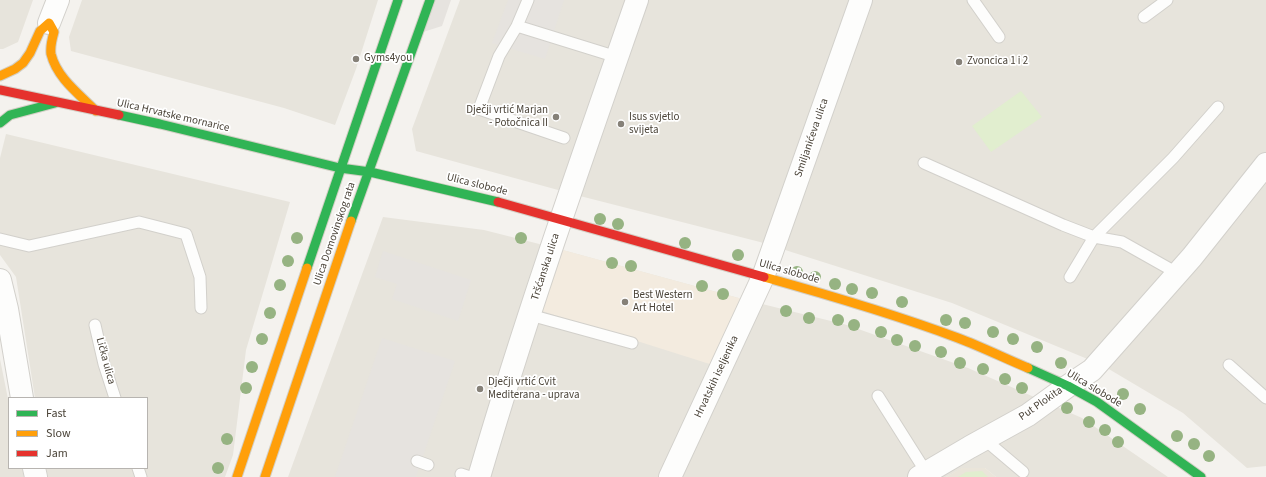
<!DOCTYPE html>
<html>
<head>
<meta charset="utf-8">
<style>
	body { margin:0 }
	#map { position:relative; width:1266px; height:477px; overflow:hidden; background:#f4f2ee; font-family:"Source Sans 3",sans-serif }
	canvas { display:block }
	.legend { position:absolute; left:8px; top:397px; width:140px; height:72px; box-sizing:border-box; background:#fff; border:1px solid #b7b4b0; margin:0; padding:5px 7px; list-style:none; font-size:12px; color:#4b4439 }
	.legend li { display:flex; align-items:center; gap:8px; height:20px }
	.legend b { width:20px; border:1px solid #b7b4b0 }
</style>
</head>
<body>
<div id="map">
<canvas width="1266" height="477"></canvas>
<ul class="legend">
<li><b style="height:5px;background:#30b455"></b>Fast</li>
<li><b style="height:5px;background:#ff9f0a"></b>Slow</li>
<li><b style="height:5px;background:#e5322d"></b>Jam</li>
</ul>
</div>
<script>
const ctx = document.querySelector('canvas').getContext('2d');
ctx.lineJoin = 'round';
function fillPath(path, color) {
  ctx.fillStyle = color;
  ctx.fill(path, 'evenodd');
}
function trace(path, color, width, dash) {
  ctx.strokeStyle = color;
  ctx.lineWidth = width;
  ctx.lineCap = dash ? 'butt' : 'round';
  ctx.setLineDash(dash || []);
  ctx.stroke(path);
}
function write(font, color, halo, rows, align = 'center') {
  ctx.font = font + ' "Source Sans 3",sans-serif';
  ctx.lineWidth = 3.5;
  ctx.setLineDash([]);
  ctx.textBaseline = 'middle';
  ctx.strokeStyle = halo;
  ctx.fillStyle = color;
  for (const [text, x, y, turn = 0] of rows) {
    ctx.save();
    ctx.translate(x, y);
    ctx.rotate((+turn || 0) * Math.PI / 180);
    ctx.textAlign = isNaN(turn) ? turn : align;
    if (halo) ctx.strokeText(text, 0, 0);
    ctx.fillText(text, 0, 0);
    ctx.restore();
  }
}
fillPath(new Path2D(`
	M0,0H33L18,42L3,49H0Z
	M82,0H378L356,69L335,125L284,108L71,51L69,37Z
	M460,0H1266V466L1247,468L1183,413L1102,365L952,303L760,242L580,196L416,151L412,129Z
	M6,134L290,202L246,350L233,455L225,477H48L46,468H147V398H35L16,277L0,255V158Z
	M383,217L484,230L559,249L746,300L847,325L968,368L1082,418L1168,477H996L985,468H963L946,477H288Z
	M0,359L9,404V468H22L24,477H0Z`), '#e7e4dc');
fillPath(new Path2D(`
	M559,249L746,300L716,366L539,310Z`), '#f3ebdf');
fillPath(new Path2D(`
	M962,468H985L996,477H946Z`), '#eae5da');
fillPath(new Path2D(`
	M1021,91L1042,117L991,152L972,126Z
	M982,471L988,477H958L966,472Z`), '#e1eecf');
fillPath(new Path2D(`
	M430,0H451L442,26L420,33Z
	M508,0H564L545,59L492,43Z
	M383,251L471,280L458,321L392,299L397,284L375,277Z
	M382,338L455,361L416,477H335Z`), '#e6e3df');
const lane = new Path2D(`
	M528,0L517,26L499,56L479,109L564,138
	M973,0L999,37
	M1144,17L1167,0
	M517,26L617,57
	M924,163L1063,225L1094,237L1122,242L1177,273
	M0,239L29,246L139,222L186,234L200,277L201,308
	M1070,277L1094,237L1173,158L1218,107
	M530,315L632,343
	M95,325L104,364L115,398
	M1229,365L1266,398
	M878,396L926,472
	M984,439L1023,472
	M417,461L428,465
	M138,468L141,477
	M461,474L470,477`);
const street = new Path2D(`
	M49,23L58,0
	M0,280L7,309L22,398
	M34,468L36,477
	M479,477C526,316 582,158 637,0
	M670,477L763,277L861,0
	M919,477L970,447L1028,415L1068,386L1092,370L1192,257L1266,164`);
const fast = new Path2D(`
	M119,115L160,124L340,168L370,172L498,202
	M0,123L10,115L55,103
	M351,221L430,0
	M307,268L398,0
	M1028,368L1068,386L1097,402L1201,477`);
const slow = new Path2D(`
	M0,76L15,69L23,63L30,53L40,31L49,23L54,32C52,39 50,47 51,54C57,78 79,94 96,111
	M764,277C829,295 894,314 958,338C982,347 1004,358 1028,368
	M237,477L307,268
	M265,477L351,221`);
const jam = new Path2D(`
	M0,90L119,115
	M498,202L764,277`);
trace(lane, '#d2d0cb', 13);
trace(street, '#d2d0cb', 24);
trace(fast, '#d3cfc5', 11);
trace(slow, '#d3cfc5', 11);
trace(jam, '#d3cfc5', 11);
trace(lane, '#fdfdfc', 11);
trace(street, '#fdfdfc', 22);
trace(fast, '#30b455', 9);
trace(slow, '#ff9f0a', 9);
trace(jam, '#e5322d', 9);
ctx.fillStyle = '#96b382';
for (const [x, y] of [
	[600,219],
	[618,224],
	[297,238],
	[521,238],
	[685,243],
	[738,255],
	[288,261],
	[612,263],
	[631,266],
	[797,272],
	[815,277],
	[835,284],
	[280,285],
	[702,286],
	[852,289],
	[872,293],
	[723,294],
	[902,302],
	[786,311],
	[270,313],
	[809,318],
	[838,320],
	[946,320],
	[965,323],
	[854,325],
	[881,332],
	[993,332],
	[262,339],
	[1013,339],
	[897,340],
	[915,346],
	[1037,347],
	[941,352],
	[960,363],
	[1061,363],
	[252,367],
	[983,369],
	[1005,379],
	[246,388],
	[1022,388],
	[1123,394],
	[1067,408],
	[1140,409],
	[1089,422],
	[1105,430],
	[1177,436],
	[227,439],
	[1118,442],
	[1194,444],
	[1209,456],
	[218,468]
]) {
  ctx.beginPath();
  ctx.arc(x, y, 6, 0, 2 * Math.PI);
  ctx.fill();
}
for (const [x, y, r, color] of [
	[356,59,4,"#868178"],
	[959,62,4,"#868178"],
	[556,117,4,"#868178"],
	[621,124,4,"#868178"],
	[625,302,4,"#868178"],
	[480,389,4,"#868178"]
]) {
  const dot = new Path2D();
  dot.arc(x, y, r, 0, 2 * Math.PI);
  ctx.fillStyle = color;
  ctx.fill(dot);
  trace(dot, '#fff', 1.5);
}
write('11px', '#4b4439', '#fff', [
	["Gyms4you",364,59],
	["Zvoncica 1 i 2",967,62],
	["Dječji vrtić Marjan",548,111,"right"],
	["- Potočnica II",548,124,"right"],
	["Isus svjetlo",629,118],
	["svijeta",629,131],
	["Best Western",633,296],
	["Art Hotel",633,309],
	["Dječji vrtić Cvit",488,383],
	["Mediterana - uprava",488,396]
], 'left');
write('11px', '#4b4439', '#fff', [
	["Ulica Hrvatske mornarice",173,116,13],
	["Smiljanićeva ulica",812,138,-71],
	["Ulica slobode",477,185,14],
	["Ulica Domovinskog rata",335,234,-71],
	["Tršćanska ulica",546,267,-72],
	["Ulica slobode",789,272,16],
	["Lička ulica",105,361,75],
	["Hrvatskih iseljenika",717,377,-65],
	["Ulica slobode",1094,389,31],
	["Put Plokita",1041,404,-35]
]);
</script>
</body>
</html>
